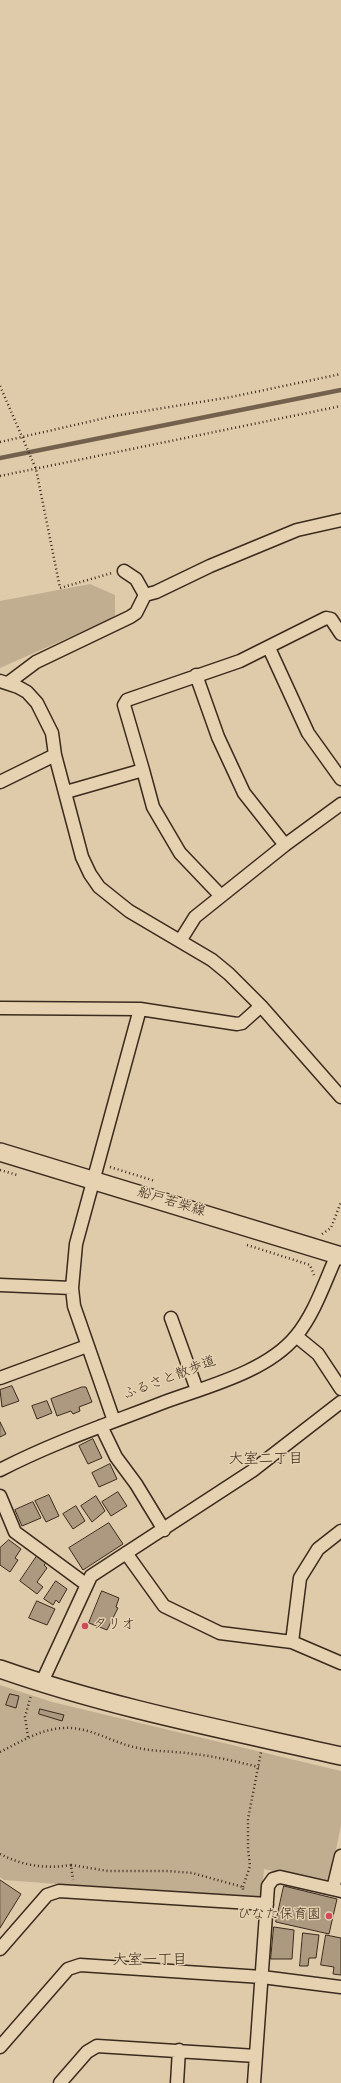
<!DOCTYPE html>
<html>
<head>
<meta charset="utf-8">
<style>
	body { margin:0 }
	canvas { display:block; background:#dfcbaa }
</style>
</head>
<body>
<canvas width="341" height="2083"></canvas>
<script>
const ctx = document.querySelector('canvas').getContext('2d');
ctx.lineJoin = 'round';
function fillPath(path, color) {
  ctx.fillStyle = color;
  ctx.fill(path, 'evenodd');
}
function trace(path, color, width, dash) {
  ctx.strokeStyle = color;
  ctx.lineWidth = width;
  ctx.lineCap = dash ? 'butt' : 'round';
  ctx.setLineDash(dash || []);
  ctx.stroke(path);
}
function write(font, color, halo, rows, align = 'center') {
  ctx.font = font + ' Kalam,"Klee One",sans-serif';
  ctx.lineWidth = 3;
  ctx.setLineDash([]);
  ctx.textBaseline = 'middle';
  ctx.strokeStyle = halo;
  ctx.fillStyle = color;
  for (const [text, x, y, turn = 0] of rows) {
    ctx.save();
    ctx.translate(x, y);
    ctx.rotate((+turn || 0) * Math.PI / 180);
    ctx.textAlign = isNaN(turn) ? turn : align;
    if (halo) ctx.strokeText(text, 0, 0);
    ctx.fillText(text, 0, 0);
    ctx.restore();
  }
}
fillPath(new Path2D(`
	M90,584L115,595V617L0,668V601Z
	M0,1685L52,1702L341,1771V1825L330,1879L323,1882L264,1869L262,1894L256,1899L4,1880L0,1877Z`), '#c1ae90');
trace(new Path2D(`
	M0,458L341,390`), '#73614d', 4.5);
const building = new Path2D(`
	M12,1386L19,1401L2,1407L0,1390Z
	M82,1387H86L92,1402L79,1407L80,1411L73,1414L71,1411L57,1416L51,1399Z
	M47,1401L52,1413L37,1419L32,1406Z
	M0,1422L6,1434L0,1437Z
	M93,1439L102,1458L88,1464L79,1446Z
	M110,1464L117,1479L99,1487L92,1473Z
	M118,1492L127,1506L111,1516L102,1502Z
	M49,1495L59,1516L46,1522L35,1501Z
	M96,1496L105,1511L92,1522L81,1506Z
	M33,1502L41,1518L22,1526L15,1510Z
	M76,1506L85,1521L73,1529L63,1514Z
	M109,1523L123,1544L83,1570L69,1548Z
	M9,1540L21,1549L15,1558L18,1560L10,1572L0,1565V1548Z
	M37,1556L46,1563L44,1565L47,1568L37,1582L43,1587L37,1594L20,1581Z
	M56,1581L67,1589L59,1603L56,1600L53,1605L44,1599Z
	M102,1591L119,1598L116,1607L118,1608L107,1630L89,1623Z
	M37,1601L55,1609L47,1625L29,1618Z
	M10,1694L19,1696L16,1708L6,1705Z
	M40,1709L64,1715L62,1721L39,1714Z
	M0,1880L21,1894L0,1928Z
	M284,1886L337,1899L329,1934L276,1922Z
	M274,1927L294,1930L292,1959H271Z
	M303,1933L319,1935L316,1958H309L308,1966H300Z
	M326,1935L341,1938V1975L333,1974L334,1967L321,1965Z`);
fillPath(building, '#ac997f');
trace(building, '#3b2a1e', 1);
const street = new Path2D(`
	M145,595L156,592L210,566L297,530L341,520
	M269,648L308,733L341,779
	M196,675L218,737L244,793L285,845
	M0,681L18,687L27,692L37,703L52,733L55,755L82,857L90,874L99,887L129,911L212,960L229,974L261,1006L341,1097
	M8,683L36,662L130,617L136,613L145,595L136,579L124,571
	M143,770L153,807L180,853L221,896
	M0,782L55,755
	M66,792L143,770L124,705L127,700L240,661L326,618L331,619L341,634
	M180,941L195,917L285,845L341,804
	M0,1008L140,1009L237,1024L242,1023L261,1006
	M0,1285L72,1288
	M171,1318L197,1390
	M296,1336L318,1354L341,1389
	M0,1378L87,1346
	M114,1421L74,1306L72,1288L76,1244L140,1009
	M101,1426L116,1457L136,1484L164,1530
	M0,1470C52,1443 108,1424 162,1403C205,1387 267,1372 296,1336C315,1313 325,1281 337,1255
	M0,1496L15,1532L87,1585
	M126,1553L164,1606L220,1633L292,1642L341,1663
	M292,1642L300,1578L318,1549L341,1531
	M42,1682L91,1576L252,1471L341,1402
	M333,1889L341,1856
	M0,1949L47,1895L59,1891L267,1904
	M0,2047L68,1969L80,1965L262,1977L341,1987
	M60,2083L87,2052L97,2046L256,2056
	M177,2083L179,2050
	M254,2083L268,1886L273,1879L280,1877L341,1891`);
const secondary = new Path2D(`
	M0,1152L341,1256
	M0,1669C111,1708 227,1730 341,1756`);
trace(street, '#3b2a1e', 15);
trace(secondary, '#3b2a1e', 20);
trace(new Path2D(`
	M0,386L36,469L60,588L112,573
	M0,442L114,416L231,397L341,374
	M0,476L341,406
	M110,1167L155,1181
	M0,1170L17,1175
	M322,1234L331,1228L341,1202
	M247,1245L310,1265L314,1275
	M28,1737L25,1717L31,1695
	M0,1752C20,1742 39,1730 62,1728C90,1726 112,1743 138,1748C157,1752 175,1751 193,1754C215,1756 237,1762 259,1767
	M0,1854C23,1866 46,1869 71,1865L73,1880
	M71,1865L108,1871H168L192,1873L243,1887V1890
	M243,1887L250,1866L248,1849V1819L261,1752`), '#3b2a1e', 2.5, [1, 3]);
trace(street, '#e6d2b0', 12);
trace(secondary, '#e6d2b0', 17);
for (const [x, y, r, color] of [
	[85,1626,4,"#d1495b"],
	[329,1916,4,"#d1495b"]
]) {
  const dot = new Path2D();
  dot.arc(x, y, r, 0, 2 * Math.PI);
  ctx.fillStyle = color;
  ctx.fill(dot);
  trace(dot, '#e6d2b0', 1.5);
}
write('14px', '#3b2a1e', '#e6d2b0', [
	["船戸若柴線",171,1203,17],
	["ふるさと散歩道",170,1379,-21]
]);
write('14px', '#3b2a1e', '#e6d2b0', [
	["タリオ",93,1626],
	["ひなた保育園",321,1916,"right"]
], 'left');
write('15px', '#3b2a1e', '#e6d2b0', [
	["大室二丁目",266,1460],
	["大室一丁目",150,1961]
]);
</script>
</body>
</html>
